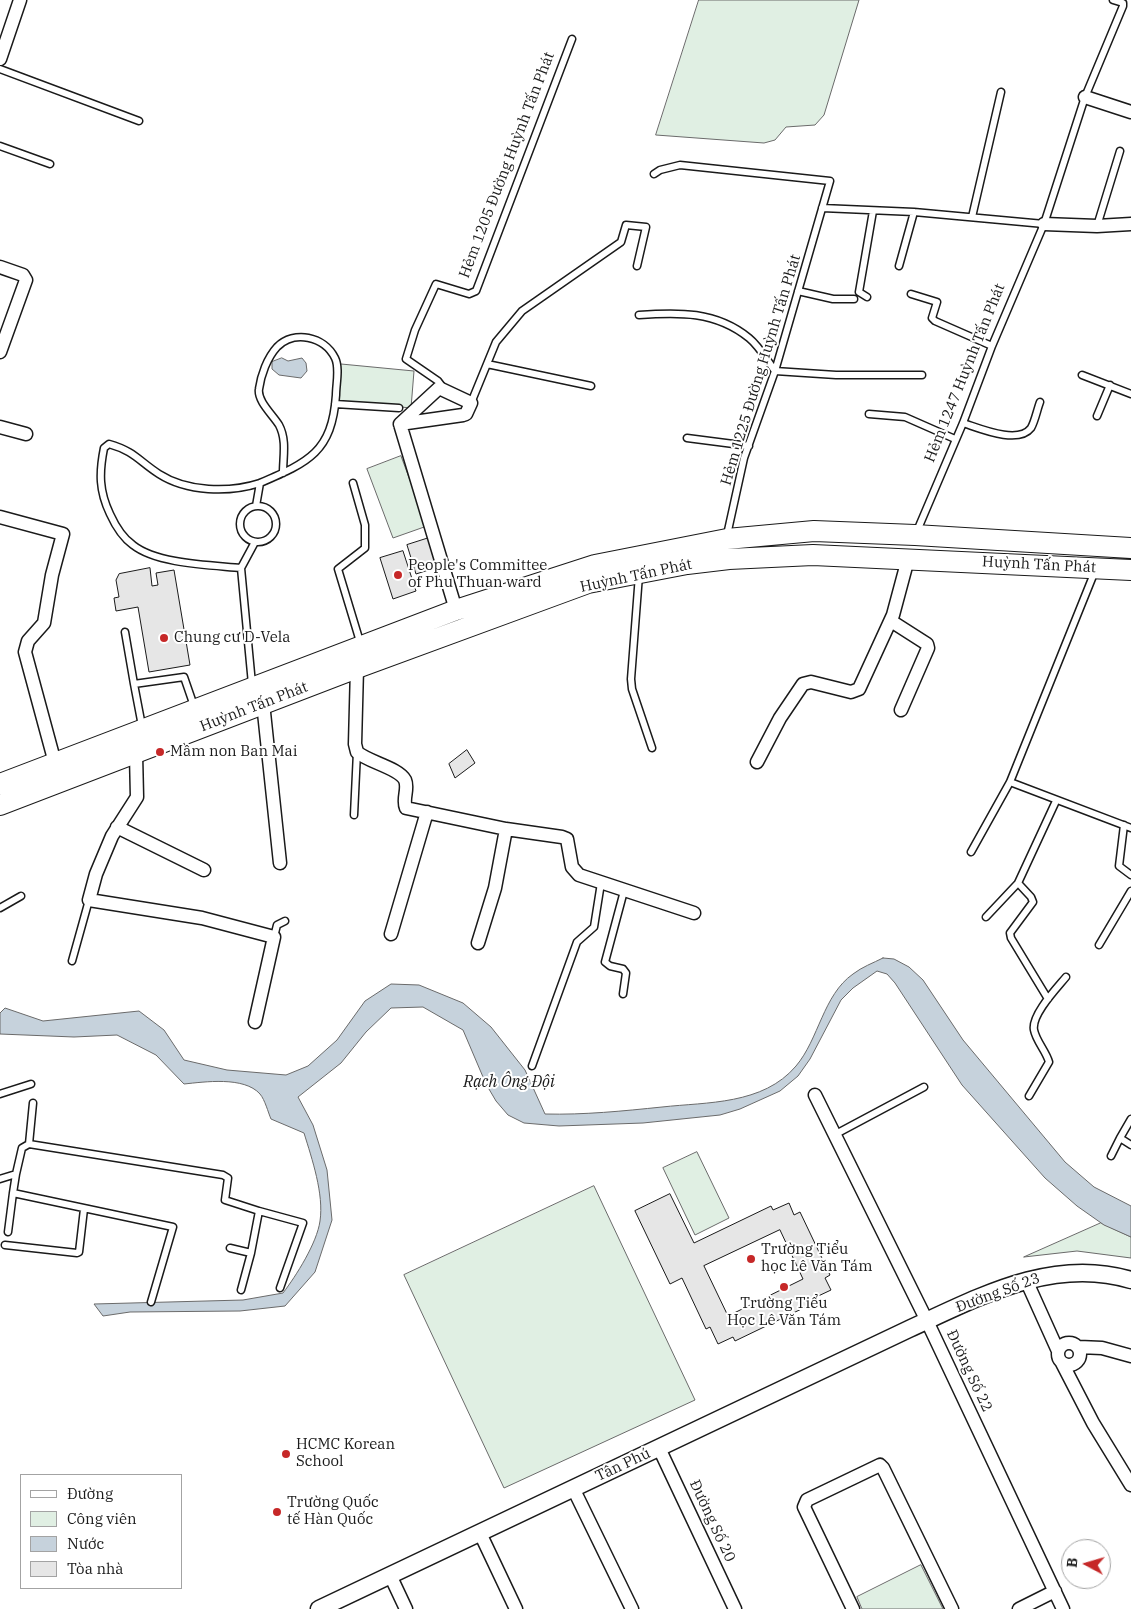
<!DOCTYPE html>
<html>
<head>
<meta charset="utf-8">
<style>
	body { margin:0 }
	#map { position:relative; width:1131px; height:1609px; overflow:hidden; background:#fff; font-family:"IBM Plex Serif",serif }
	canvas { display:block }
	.legend { position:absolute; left:20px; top:1474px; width:162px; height:115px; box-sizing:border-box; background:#fff; border:1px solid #a3a3a3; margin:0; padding:6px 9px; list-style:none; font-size:15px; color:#1a1a1a }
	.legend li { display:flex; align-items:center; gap:10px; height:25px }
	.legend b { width:25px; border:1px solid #a3a3a3 }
	.north { position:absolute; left:1061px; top:1539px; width:50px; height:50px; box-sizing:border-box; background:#fff; border:1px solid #a3a3a3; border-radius:50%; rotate:276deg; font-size:14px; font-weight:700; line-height:20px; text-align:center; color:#1a1a1a }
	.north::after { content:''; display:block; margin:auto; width:18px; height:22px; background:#c62828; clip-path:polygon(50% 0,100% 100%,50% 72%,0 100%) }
</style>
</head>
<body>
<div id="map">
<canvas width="1131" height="1609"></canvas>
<ul class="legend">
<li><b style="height:6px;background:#fff"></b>Đường</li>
<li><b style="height:14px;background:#e0efe3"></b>Công viên</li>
<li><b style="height:14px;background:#c6d2dc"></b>Nước</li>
<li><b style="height:14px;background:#e6e6e6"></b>Tòa nhà</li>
</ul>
<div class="north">B</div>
</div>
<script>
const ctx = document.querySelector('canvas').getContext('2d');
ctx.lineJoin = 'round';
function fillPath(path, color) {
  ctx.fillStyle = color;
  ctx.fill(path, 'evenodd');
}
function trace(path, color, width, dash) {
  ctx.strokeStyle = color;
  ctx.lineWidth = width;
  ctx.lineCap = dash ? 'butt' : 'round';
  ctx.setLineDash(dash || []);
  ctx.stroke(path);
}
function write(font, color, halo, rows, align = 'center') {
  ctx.font = font + ' "IBM Plex Serif",serif';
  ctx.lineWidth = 4;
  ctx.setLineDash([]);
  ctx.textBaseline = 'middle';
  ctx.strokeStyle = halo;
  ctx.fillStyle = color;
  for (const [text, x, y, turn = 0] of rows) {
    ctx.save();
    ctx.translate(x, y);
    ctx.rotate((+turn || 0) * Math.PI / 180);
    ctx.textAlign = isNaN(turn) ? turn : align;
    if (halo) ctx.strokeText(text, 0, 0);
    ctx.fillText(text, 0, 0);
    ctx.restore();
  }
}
const green = new Path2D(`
	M699,0H859L824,115L815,125L786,127L775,140L764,143L656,135Z
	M341,364L414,371L411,408L337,401Z
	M401,456L427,526L393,538L367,469Z
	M697,1152L729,1218L695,1235L663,1168Z
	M594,1186L695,1400L504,1488L404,1275Z
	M1101,1223L1131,1237V1258L1077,1251L1024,1257Z
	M921,1565L943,1609H862L857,1597Z`);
fillPath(green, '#e0efe3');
trace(green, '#6a6a6a', 1);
const water = new Path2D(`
	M282,358L288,361L302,358L306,363L307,371L301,378L279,375L272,369V362Z
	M883,958L894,959L909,967L923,980L963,1040L1065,1162L1094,1187L1131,1206V1237L1104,1225L1077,1206L1045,1178L962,1085L895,983L887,974L877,971L853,988L841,1000L810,1059L798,1076L780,1091L740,1109L720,1115L643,1123L559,1126L524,1123L508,1115L496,1101L486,1084L463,1030L423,1007L391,1008L366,1032L341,1063L298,1097L313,1125L327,1170L332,1220L315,1272L285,1306L240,1311L130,1312L103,1316L94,1304L243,1300L283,1293C296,1276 317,1243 320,1221C324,1194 312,1159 304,1133L271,1119C268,1112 265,1100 260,1094C244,1076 204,1082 184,1084L156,1055L117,1035L74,1037L0,1034V1013L5,1008L43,1021L139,1011L164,1030L184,1060L227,1070L286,1075L308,1066L337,1040L365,1001L391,984L419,985L463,1003L491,1027L525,1070L545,1114C584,1115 623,1111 662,1107C707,1102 763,1105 796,1066C819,1039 823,995 853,974C862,967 873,963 883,958Z`);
fillPath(water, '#c6d2dc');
trace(water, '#6a6a6a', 1);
const building = new Path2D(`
	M429,538L438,567L416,574L407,545Z
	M403,551L416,591L393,599L380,558Z
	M150,568L152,586L158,585L156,573L174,570L190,665L149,672L138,607L116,611L114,598L119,597L116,580L119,574Z
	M467,750L475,763L455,778L449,764Z
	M670,1194L694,1243L771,1206L773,1210L789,1203L794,1215L800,1212L830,1275L825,1278L831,1290L814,1298L816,1302L735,1341L733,1337L718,1344L710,1327L706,1329L682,1278L670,1284L635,1211ZM780,1230L803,1279L728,1316L704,1266Z`);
fillPath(building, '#e6e6e6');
trace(building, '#1a1a1a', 1);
const service = new Path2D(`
	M0,69L139,121
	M0,146L50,164
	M654,174L660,170L680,165L830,181L775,371L744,458L727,535
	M822,208L914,212L1044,224
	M972,217L1001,92
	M1097,226L1120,151
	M899,266L914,212
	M798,291L833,299H854
	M911,294L937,302L932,318L935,321L992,346
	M867,297L859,292L873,211
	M639,315C678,312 716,311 749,338C759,346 767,360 775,371L836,375H922
	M487,364L591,386
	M1082,375L1131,394
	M439,388L441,385L438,381L406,359L415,330L436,284L469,294L476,291L572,39
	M471,403L496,342L522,311L621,242L626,225L646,227L637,266
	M335,404L399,408
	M869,414L905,417L955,439
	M1097,416L1110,385
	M963,423C979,428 1018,445 1031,428C1035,421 1037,410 1040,402
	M687,438L749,446
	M260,483C309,462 332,452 336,395C336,384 340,368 335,358C324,336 294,330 277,347C267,358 261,375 259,389C257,401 273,415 279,425C287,440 283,457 283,473
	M353,483L365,525V548L338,569L361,645
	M240 524a18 18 0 1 1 36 0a18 18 0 1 1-36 0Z
	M917,531L963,423L992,346L1044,224L1085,97L1123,6V3L1113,0
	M241,568C210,565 157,564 133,545C123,538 115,525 110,514C99,491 99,473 104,448L109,444C134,451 139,461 159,474C187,492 229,493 260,483L256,506
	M639,575L631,679L632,689L652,748
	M125,632L134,684
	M252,684L241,568L255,542
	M142,726L134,684L184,677L194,706
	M1010,782L1131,828
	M354,815L357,752
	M1124,825L1119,866L1131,875
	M971,852L1010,782L1095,571
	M1018,883L1031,897L1033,902L1010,933L1011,938L1048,999
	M0,908L21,896
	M986,917L1018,883L1056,801
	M274,937L277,925L285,921
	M1099,945L1131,891
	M72,961L89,900
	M623,994L626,973L623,969L610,966L605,962L624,891
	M532,1066L577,942L594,927L601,883
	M0,1094L31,1084
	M1029,1096L1049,1062C1046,1051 1036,1041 1034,1030C1031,1015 1057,988 1066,977
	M834,1135L924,1087
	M1120,1138L1131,1119
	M29,1144L33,1103
	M1111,1156L1120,1138L1131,1145
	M16,1174L13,1193L173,1227L151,1302
	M0,1179L16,1174L22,1148L29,1144L223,1175L228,1178L225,1200L259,1211L251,1253L230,1248
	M259,1211L303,1223L280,1288
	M8,1232L13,1193
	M5,1245L77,1253L79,1252L84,1209
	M241,1290L251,1253`);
const minor = new Path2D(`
	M0,59L20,0
	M1085,97L1131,112
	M1044,224L1097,226L1131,224
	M0,267L23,275L26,280L0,352
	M400,424L439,388L471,403L466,414L463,415L400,424L456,610
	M0,427L26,434
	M0,517L63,534L52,575L44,623L28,641L25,652L55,763
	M891,621L927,644L928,648L901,710
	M357,668L355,744L357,752C368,762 399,768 405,780C409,789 402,799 406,808L506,829L562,837L567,839L572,867L579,875L694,913
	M263,703L280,863
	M136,754L137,797L112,836L96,874L89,900L202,918L274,937L255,1022
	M757,762L780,718L803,684L811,682L851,692L859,689L893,615L908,559
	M117,827L204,870
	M391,934L427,812
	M478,943L495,888L506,829
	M815,1095L927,1321L1063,1609
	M1026,1280L1058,1351
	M1058 1354a11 11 0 1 1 22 0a11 11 0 1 1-22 0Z
	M1079,1347L1102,1348L1131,1356
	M1062,1363L1093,1423L1131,1485
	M659,1448L735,1609
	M573,1488L632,1609
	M480,1533L516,1609
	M390,1575L406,1609
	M853,1609L804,1507L807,1500L880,1465L883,1468L952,1609
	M1019,1609L1055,1591`);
const tertiary = new Path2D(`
	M319,1609L909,1329C979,1297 1053,1256 1131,1280`);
const primary = new Path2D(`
	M0,784L456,610L595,565L727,539L814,531L915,535L1131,548
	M0,805L357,668L588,583L687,564L729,559L813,555L1131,570`);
trace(service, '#1a1a1a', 9);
trace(minor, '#1a1a1a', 15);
trace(tertiary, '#1a1a1a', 19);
trace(primary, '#1a1a1a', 22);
trace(service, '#fff', 6);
trace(minor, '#fff', 12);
trace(tertiary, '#fff', 16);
trace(primary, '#fff', 20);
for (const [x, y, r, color] of [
	[398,575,5,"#c62828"],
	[164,638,5,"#c62828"],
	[160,752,5,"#c62828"],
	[751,1259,5,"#c62828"],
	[784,1287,5,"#c62828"],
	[286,1454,5,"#c62828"],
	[277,1512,5,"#c62828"]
]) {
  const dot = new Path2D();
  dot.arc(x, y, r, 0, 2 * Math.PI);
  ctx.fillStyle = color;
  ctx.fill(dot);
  trace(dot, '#fff', 2);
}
write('15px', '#1a1a1a', '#fff', [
	["Hẻm 1205 Đường Huỳnh Tấn Phát",507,165,-69],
	["Hẻm 1225 Đường Huỳnh Tấn Phát",761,370,-73],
	["Hẻm 1247 Huỳnh Tấn Phát",965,373,-68],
	["Huỳnh Tấn Phát",1039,565,3],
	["Huỳnh Tấn Phát",636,576,-12],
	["Huỳnh Tấn Phát",254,707,-21],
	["Đường Số 23",998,1293,-20],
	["Đường Số 22",969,1371,65],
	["Tân Phú",623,1465,-25],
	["Đường Số 20",712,1521,65]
]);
write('15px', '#1a1a1a', '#fff', [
	["People's Committee",408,566],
	["of Phu Thuan ward",408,583],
	["Chung cư D-Vela",174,638],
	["Mầm non Ban Mai",170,752],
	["Trường Tiểu",761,1250],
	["học Lê Văn Tám",761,1267],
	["Trường Tiểu",784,1304,"center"],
	["Học Lê Văn Tám",784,1321,"center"],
	["HCMC Korean",296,1445],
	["School",296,1462],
	["Trường Quốc",287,1503],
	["tế Hàn Quốc",287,1520]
], 'left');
write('italic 16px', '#1a1a1a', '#fff', [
	["Rạch Ông Đội",509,1082]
]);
</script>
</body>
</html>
